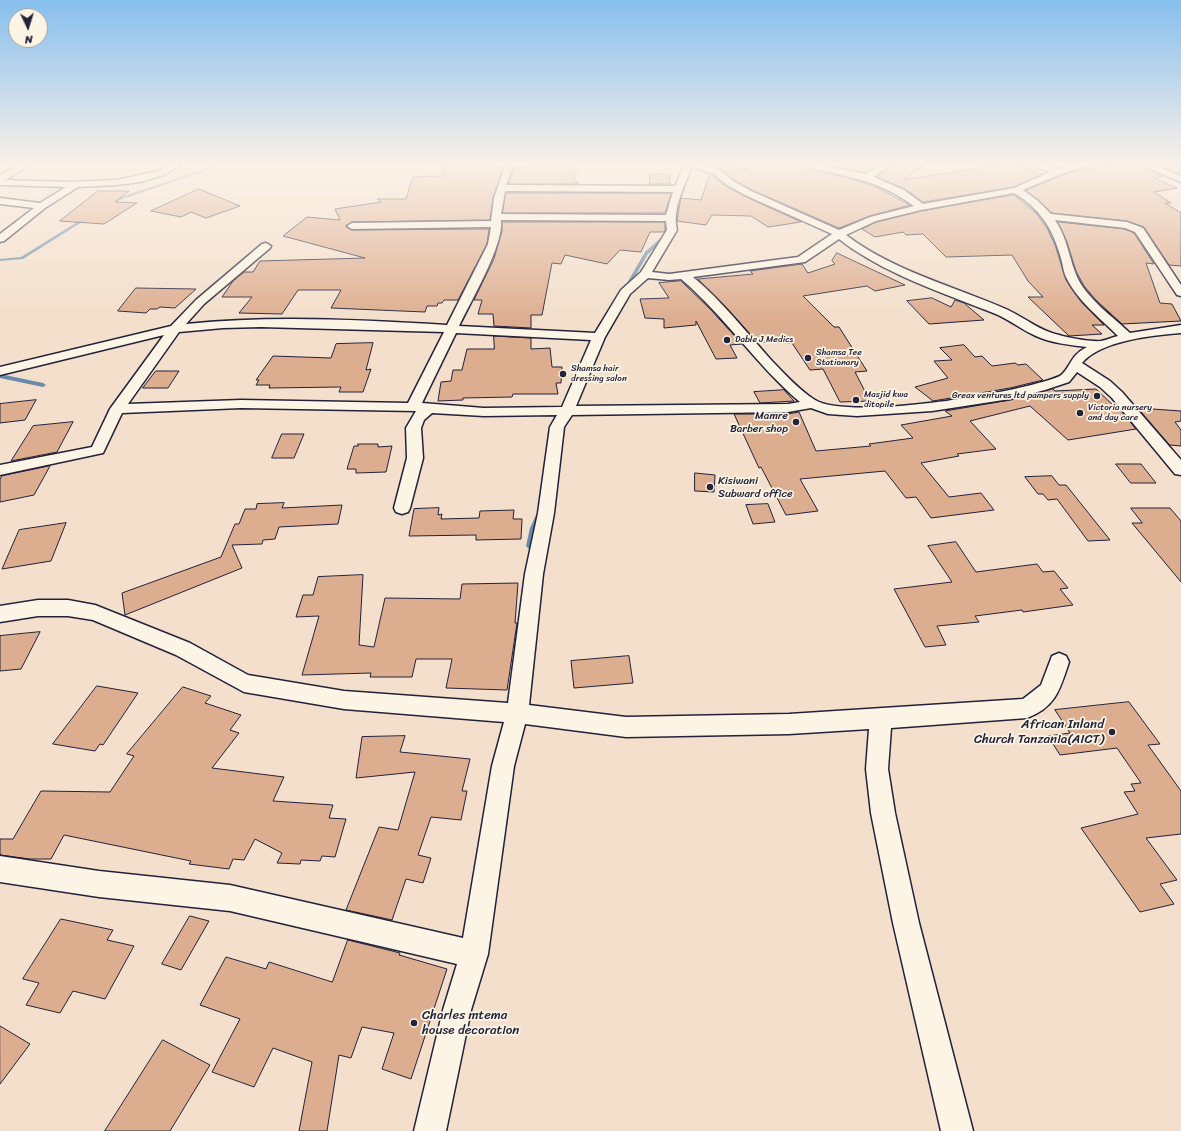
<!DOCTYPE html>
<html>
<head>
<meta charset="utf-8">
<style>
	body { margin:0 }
	#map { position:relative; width:1181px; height:1131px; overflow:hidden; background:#f3dfcb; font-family:Sriracha,sans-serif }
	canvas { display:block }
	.north { position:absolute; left:8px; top:8px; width:40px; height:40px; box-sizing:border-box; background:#fcf5e5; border:1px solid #a5a1a1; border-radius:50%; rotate:176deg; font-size:11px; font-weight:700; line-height:16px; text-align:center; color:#22223b }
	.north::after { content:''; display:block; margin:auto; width:14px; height:18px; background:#22223b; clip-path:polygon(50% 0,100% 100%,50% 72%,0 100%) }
</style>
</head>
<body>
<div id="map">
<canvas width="1181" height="1131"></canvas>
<div class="north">N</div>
</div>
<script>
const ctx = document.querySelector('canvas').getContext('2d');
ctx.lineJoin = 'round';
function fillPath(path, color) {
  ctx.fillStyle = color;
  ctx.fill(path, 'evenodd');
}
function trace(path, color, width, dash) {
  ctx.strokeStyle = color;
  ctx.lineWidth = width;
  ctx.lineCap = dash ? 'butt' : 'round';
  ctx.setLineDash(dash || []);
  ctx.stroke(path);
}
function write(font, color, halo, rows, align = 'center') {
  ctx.font = font + ' Sriracha,sans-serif';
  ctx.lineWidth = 3.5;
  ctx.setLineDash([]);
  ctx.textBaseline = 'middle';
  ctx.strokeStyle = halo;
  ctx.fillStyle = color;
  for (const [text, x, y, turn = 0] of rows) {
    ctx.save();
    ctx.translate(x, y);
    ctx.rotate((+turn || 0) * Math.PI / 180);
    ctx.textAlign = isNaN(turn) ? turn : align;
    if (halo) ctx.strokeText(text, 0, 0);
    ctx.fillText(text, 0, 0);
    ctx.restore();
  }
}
fillPath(new Path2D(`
	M220,164H225L120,200L113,204L110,203L118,198Z
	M682,164H686L675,194L672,195Z
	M87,216L90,217L23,259L0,261V259L21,257Z
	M667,232L670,233L648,254L627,290L623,291V290L645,252Z
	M0,374L43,383L46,385L43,387L0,378Z
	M538,511H542L543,513L536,528L532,546L529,549L526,546L530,528Z`), '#688aab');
const building = new Path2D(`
	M441,164H497L496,167H503L493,198L490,220L352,222L346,227L352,230L489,229L487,244L458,300H444L442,303H438L437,306H427L425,312L331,308L341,290H298L282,314L239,313L252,297H222L233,281L244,272H253L260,261L365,258L283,236L307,217L340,220L335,209L381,202L377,199H406L413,177L444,176Z
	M533,164H578L574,182H578V184H508L514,167L531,168Z
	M747,164H800L805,168L848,178L874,186L910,205L870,216L839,228L752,190L734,180L719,168L724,165L746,169Z
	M824,164H879L866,172Z
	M893,164H927L903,180L1003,164H1019L1042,174L1014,187L923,202L905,189L877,177Z
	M1115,164H1137L1164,176L1154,178L1177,188L1154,192L1171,203H1165L1181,213V266L1169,265L1144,227L1127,221L1052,213L1026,190L1071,172Z
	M1154,164H1181V172L1178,173Z
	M650,174H669L670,184H650Z
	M711,175L726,186L744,196L801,222L768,227L751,216L712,215L706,225L677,221L681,198L701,200L709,176Z
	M199,189L240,206L206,218L191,212L181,217L151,211Z
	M98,191H129L115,202L137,203L104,224L60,221Z
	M506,193H671V194L665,213H503Z
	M1014,195L1036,213L1047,228L1055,245L1066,280L1082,303L1104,325H1092L1102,334L1069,336L1028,297H1043L1028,281L1012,255L946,257L923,234L906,235L903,232L875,237L862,229L876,222L921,211Z
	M502,222H665V230L664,232H650L641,252L620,250L607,264L565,255L561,264L552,263L542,315H531V328L494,326L493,314H478L482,300H474L494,259L502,231Z
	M1058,222L1125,229L1134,233L1154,264L1146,263L1160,303L1172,304L1181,321L1122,324L1096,300L1084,286L1076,271L1067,242Z
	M837,253L905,285L875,291L867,286L803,296L834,327H839L867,371L855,372L870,401L840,402L823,369L810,370L792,343L757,342L725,306L698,279L753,274L750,271L802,264L808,273L835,264L832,261Z
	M681,281L711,310L742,344L730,345L737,358L716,359L696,321V325L664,328V319L645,318L640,299L669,298L659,283Z
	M136,288L196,289L175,308L160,307L157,309H150L146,313L118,311Z
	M932,298L951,307L955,300L964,303L984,320L929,324L907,301Z
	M494,336L531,338V349L550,348L552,367H562L561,383H556L558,394H513L512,397L463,398V400L438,401L441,382L451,381L453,370H462L467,349H494Z
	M373,343L366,370L371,369L363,392H339L341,387L269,388L270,385H256L259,380H256L273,356L331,358L336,344Z
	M964,345L975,357L982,356L992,366L1015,363L1018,365L1026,364L1043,380L1010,388L933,401L915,387L948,378L934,361L952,360L940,348Z
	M156,371H179L168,388H143Z
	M1053,389L1055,391L1096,389L1115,407H1118L1136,429L1068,440L1030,406L970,421L996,449L957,454L959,456L921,463L949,497L981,493L994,510L931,518L916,497L906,498L885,471L800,479L818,511L786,515L761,467L759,468L734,414H788L799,412L816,451L871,446L869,444L913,438L901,425L952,416L945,411L1010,400Z
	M784,390L794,401L760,403L754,392Z
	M36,400L25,420L0,423V404Z
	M1138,408L1181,411V421L1175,422L1181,430V446L1170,445Z
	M73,422L57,452L11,461L33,426Z
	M282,434H304L294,458H272Z
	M358,444H378V447L392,446L386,472L356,473V469H347L354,446H358Z
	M1116,464H1141L1156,483H1131Z
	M50,466L34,495L0,502V479L2,476Z
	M695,473L715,475L714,492L695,491Z
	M1052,476L1059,485H1066L1110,540L1088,541L1057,499L1048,500L1043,494H1038L1025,477Z
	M284,503L282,508L342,505L338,524L279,527L275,539L263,540L262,544L232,545L242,568L125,615L122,593L221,557L235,524H239L245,509H256L257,504Z
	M768,504L775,522L753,524L746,505Z
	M439,508L438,515L442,514L441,519L479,518L480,511L514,510L513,519H522L521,539L476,540V535L409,536L414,509Z
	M1131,508H1170L1181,521V582L1132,523H1142Z
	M66,523L51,561L2,569L19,530Z
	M956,542L976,572L1037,564L1043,572L1054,571L1068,588L1060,589L1073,605L1023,612L1022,610L975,616L979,622L937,626L946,645L925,647L894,589L952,582L928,546Z
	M363,575L359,645L374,647L385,598L460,599L462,584L518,583L515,623H517L507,690L446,688L452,659H416L412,677H370L371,673L302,675L319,616L296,617L303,595H313L318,577Z
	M40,632L21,669L0,671V636Z
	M629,656L633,683L574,688L571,661Z
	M97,686L138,693L103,745L100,744L95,751L53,744Z
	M183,687L211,696L205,703L241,715L230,730L239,733L212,768L284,777L273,801L333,805L329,818L346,819L335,857L322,856L320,861L301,860L300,864L277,863L282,853L255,839L244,860L233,859L229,869L189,864L191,861L64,835L51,859H30L0,855V839H13L41,791L110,792L134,756L127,754Z
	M1129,702L1160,744L1148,745L1181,791V834L1146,838L1177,880L1160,884L1174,904L1140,912L1081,828L1138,814L1124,792L1135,791L1131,784L1141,783L1117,748L1060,755L1048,736L1070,733L1055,710Z
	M405,736L400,752L470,759L462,791H467L461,820L431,817L418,855L431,858L423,883L406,879L392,920L346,910L379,827L398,830L415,772L356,778L362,737Z
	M190,916L209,921L181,970L162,964Z
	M61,919L113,930L107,940L134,946L105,999L73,991L60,1013L26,1005L39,983L23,979Z
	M348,940L400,953L399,955L447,969L411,1079L382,1069L394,1033L362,1027L351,1058L339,1055L327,1131H299L312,1062L273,1048L254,1087L212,1072L240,1019L200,1005L226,957L266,969L269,962L332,982Z
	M0,1026L30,1044L0,1084Z
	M163,1040L210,1065L170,1131H105Z`);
fillPath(building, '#ddad8f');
trace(building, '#22223b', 1);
const street = new Path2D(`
	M21,164H32L5,180L67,182L117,180L158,171L172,164H182L164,175L140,182L117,185L78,187L45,208L4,241L0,242V234L34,208L0,204V198L40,203L66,187L0,185V175Z
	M506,164H514L506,185L675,186L685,164H698L720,170L733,181L751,191L839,230L870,217L914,206C879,180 846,176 805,167L801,164H817L866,174L882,164H892L874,177L904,190L923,204L1014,188L1050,172L1030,164H1042L1058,169L1078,164H1092L1061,174L1023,190L1038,201L1051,214L1127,222L1143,228L1181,285V296L1177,295L1135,232L1125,228L1055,220C1068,239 1069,260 1078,279C1089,300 1113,317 1130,333L1181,325V333C1153,335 1100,341 1082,363L1110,381L1122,392L1181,460V475L1175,474L1112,398L1100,387L1077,372L1069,382L1045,390L1010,399L932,411L857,416L828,414L811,408L788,412L572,415L564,427L554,513L543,574L529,705L626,717L789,714L1023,699L1041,685L1052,656L1059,653L1066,656L1069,662C1060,689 1056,707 1027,718L891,728L888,769L895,813L919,923L973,1131H941L893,923L871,813L866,769L869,729L789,734L626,737L525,724L514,766L488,954L471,1010L446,1131H414L443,1010L457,964L230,911L99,897L0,882V856L99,871L230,885L463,938L492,766L504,722L344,709L244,692L176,655L93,620L68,616H38L0,622V606L38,600H68L95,605L190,643L248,675L344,691L508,703L525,574L538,513L550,427L557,415L484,416L432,413L424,420L421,428L423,458L410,508L408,512L402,514L396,512L394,508L407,458L406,428L416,411L241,408L122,413L103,453L0,475V465L92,447L110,409L164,335L0,375V367L171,326L196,300L262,244L266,243L271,246L270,248L204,304L186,324C272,315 361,320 447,325L488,244L491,227L352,229L347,226L352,223L491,221L494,198ZM692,167L714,174L727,185L745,195L832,234L798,257L669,274L652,272L677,230C672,209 684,187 692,167ZM505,191L673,192L666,215L501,214ZM1014,193C1039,208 1052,227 1060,255C1063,263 1063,272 1067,279C1078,301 1101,319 1118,336C1113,337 1107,340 1101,341C1092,342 1068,338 1059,335C1040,331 1025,318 1008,310C954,286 893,271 846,235L876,221L921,210ZM501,220L666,221L667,230L641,272L621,290L595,333L459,326C471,301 504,245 501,220ZM839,239C884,274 943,293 996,314C1010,320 1022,330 1036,336C1052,343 1069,345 1087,347C1069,356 1071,368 1060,376C1021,393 850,421 815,400C799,390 785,374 772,361C746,332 723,302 693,277L805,262ZM648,278L669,280L681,279C725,316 756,365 800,402L788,404L576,406L605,337L630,294ZM261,327L444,332L408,403L241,400L128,404L179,332L223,328ZM456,333L591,340L562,407L484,408L422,403Z
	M1138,164H1150L1181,176V182Z`);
trace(street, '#22223b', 3);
fillPath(street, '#fcf5e5');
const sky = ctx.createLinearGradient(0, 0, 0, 322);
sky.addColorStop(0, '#87bfee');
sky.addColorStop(0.51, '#faf1e8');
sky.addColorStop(1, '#faf1e800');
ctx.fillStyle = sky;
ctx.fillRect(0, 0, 1181, 322);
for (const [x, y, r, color] of [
	[727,340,4,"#22223b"],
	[808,358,4,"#22223b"],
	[563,374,4,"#22223b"],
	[1097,396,4,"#22223b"],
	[856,400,4,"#22223b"],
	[1080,413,4,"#22223b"],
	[796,422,4,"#22223b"],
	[710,487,4,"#22223b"],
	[1112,732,4,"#22223b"],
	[414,1023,4,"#22223b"]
]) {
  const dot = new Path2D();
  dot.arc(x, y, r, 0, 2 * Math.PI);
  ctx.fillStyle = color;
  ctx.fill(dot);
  trace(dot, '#fcf5e5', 1.5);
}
write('9px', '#22223b', '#fcf5e5', [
	["Dable J Medics",735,340],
	["Shamsa Tee",816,353],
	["Stationary",816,363],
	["Shamsa hair",571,369],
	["dressing salon",571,379],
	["Masjid kwa",864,395],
	["ditopile",864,405],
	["Greax ventures ltd pampers supply",1089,396,"right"],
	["Victoria nursery",1088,408],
	["and day care",1088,418]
], 'left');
write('11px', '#22223b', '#fcf5e5', [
	["Mamre",788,416],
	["Barber shop",788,429],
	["Kisiwani",718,481,"left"],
	["Subward office",718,494,"left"]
], 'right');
write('13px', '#22223b', '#fcf5e5', [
	["African Inland",1104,725],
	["Church Tanzania(AICT)",1104,740],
	["Charles mtema",422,1016,"left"],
	["house decoration",422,1031,"left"]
], 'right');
</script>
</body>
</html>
